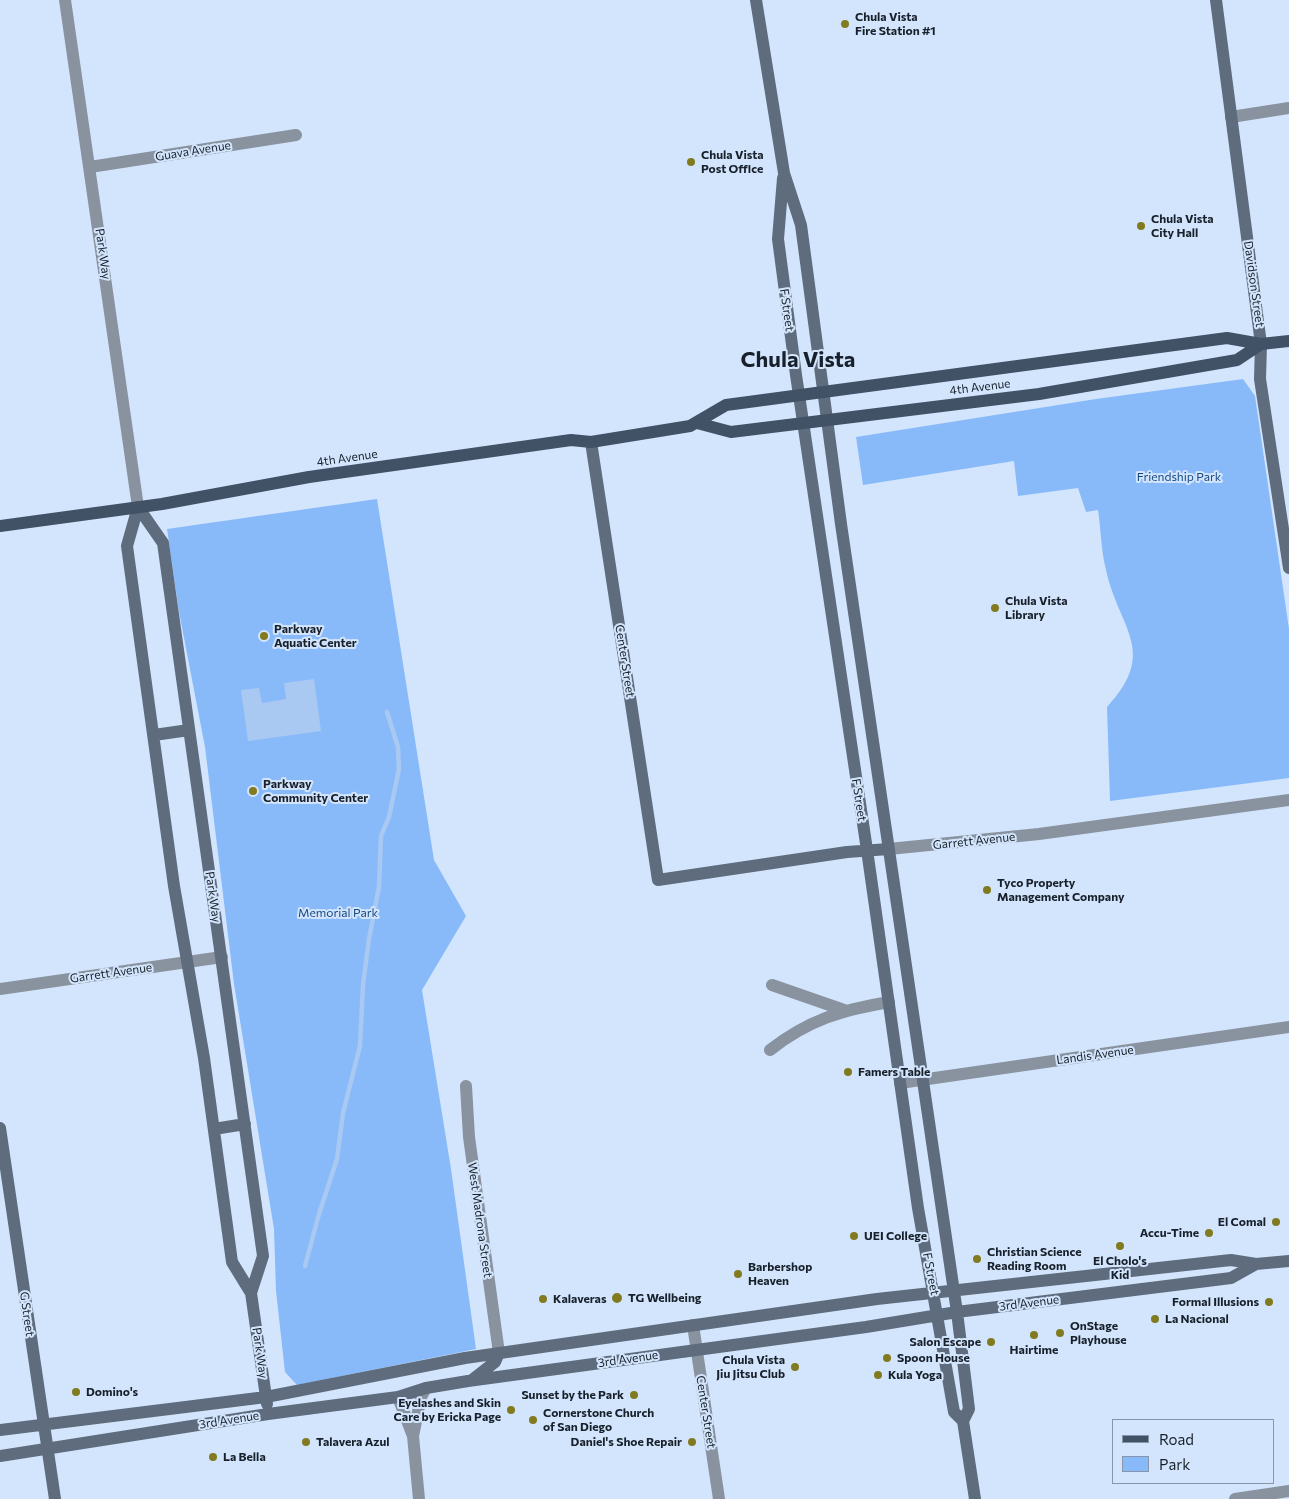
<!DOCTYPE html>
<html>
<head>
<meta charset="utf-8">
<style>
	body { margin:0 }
	#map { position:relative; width:1289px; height:1499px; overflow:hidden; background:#d3e5fc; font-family:Commissioner,sans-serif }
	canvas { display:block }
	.legend { position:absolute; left:1112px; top:1419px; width:162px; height:65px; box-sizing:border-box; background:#d3e5fc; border:1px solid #8897a8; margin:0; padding:6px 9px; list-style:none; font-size:15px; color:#18212b }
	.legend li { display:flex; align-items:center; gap:10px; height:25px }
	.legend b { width:25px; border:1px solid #8897a8 }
</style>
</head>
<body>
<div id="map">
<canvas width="1289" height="1499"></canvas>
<ul class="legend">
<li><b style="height:6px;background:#415166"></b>Road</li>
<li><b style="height:14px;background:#88baf9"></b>Park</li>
</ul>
</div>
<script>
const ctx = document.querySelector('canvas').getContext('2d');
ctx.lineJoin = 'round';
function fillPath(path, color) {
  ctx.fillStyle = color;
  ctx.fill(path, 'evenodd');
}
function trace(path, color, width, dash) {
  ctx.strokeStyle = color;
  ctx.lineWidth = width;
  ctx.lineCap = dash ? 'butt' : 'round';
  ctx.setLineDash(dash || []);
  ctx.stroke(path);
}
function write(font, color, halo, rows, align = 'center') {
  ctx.font = font + ' Commissioner,sans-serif';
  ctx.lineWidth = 4;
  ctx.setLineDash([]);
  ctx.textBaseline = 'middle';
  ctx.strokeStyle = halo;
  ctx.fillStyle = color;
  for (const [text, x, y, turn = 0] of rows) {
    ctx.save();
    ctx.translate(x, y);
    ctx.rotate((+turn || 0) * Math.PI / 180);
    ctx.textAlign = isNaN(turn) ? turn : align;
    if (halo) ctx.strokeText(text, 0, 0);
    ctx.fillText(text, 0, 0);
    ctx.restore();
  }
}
fillPath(new Path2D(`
	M1243,379L1255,396L1289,629V778L1110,801L1107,707C1159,651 1119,629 1106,570C1101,551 1101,530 1098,510L1086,512L1078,488L1018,496L1014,461L863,485L856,437L1096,399Z
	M377,499L434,860L466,916L422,990L451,1169L476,1349L297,1385L285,1372L276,1291L274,1229L234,984L205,747L179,612L167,529Z`), '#88baf9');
fillPath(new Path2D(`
	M314,679L321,731L248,741L241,690L259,688L262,703L286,699L284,683Z`), '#a9c9f2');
trace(new Path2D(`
	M305,1266L319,1214L337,1159L343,1113L360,1046L363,985L369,939L379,887L381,836L389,817L399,769L398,747L387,712`), '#a9c9f2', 4.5);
trace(new Path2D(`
	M65,0L138,507
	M1231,117L1289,108
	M90,167L296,135
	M889,849L1039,834L1289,800
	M772,985L844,1010
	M0,989L222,957
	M770,1050C808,1020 842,1010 889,1002
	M900,1083L1289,1027
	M466,1086L469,1137L499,1353
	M693,1325L719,1499
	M398,1397L413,1436L419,1499
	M413,1436L421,1397L426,1388
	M1235,1499L1289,1491`), '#89929f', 12);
trace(new Path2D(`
	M756,0L784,173L801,225L841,524L957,1312L969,1409L963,1421L975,1499
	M1216,0L1261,344L1260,379L1289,568
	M783,178L778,239L796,375L867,850L918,1208L954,1412L963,1421
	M591,442L658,880L847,852L889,849
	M138,507L127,546L174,886L204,1058L232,1262L251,1293L267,1404
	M138,507L163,543L263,1256L251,1293
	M154,735L189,730
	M0,1128L55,1499
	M214,1129L245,1124
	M472,1380L495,1362L499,1353
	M0,1430L266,1397L465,1358L877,1299L1231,1260L1256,1264L1289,1261
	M0,1456L268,1414L398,1397L426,1388L468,1381L866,1327L957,1312L1231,1278L1256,1264`), '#5e6c7d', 12);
trace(new Path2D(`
	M697,423L731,432L1039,394L1237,360L1261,344
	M0,526L162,504L309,477L571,440L591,442L690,426L726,405L1227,338L1261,344L1289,341`), '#415166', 12);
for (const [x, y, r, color] of [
	[845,24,5,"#817a1f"],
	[691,162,5,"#817a1f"],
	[1141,226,5,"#817a1f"],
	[995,608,5,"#817a1f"],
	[264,636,5,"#817a1f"],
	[253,791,5,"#817a1f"],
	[987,890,5,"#817a1f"],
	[848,1072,5,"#817a1f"],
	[1276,1222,5,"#817a1f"],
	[1209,1233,5,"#817a1f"],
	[854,1236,5,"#817a1f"],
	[1120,1246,5,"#817a1f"],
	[977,1259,5,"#817a1f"],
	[738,1274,5,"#817a1f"],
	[617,1298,6,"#817a1f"],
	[543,1299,5,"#817a1f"],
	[1269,1302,5,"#817a1f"],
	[1155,1319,5,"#817a1f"],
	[1060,1333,5,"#817a1f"],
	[1034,1335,5,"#817a1f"],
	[991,1342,5,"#817a1f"],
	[887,1358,5,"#817a1f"],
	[795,1367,5,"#817a1f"],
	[878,1375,5,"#817a1f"],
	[76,1392,5,"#817a1f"],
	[634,1395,5,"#817a1f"],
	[511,1410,5,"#817a1f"],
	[533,1420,5,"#817a1f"],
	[306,1442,5,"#817a1f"],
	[692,1442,5,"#817a1f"],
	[213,1457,5,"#817a1f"]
]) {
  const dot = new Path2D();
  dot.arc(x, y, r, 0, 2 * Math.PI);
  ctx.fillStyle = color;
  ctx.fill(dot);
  trace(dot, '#d3e5fc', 2);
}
write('bold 12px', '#18212b', '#d3e5fc', [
	["Chula Vista",855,17],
	["Fire Station #1",855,31],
	["Chula Vista",701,155],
	["Post Office",701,169],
	["Chula Vista",1151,219],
	["City Hall",1151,233],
	["Chula Vista",1005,601],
	["Library",1005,615],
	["Parkway",274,629],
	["Aquatic Center",274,643],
	["Parkway",263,784],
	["Community Center",263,798],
	["Tyco Property",997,883],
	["Management Company",997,897],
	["Famers Table",858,1072],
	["El Comal",1266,1222,"right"],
	["Accu-Time",1199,1233,"right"],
	["UEI College",864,1236],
	["Christian Science",987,1252],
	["Reading Room",987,1266],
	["El Cholo's",1120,1261,"center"],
	["Kid",1120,1275,"center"],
	["Barbershop",748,1267],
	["Heaven",748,1281],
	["TG Wellbeing",628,1298],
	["Kalaveras",553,1299],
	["Formal Illusions",1259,1302,"right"],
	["La Nacional",1165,1319],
	["OnStage",1070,1326],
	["Playhouse",1070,1340],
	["Salon Escape",981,1342,"right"],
	["Hairtime",1034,1350,"center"],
	["Spoon House",897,1358],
	["Chula Vista",785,1360,"right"],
	["Jiu Jitsu Club",785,1374,"right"],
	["Kula Yoga",888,1375],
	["Domino's",86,1392],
	["Sunset by the Park",624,1395,"right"],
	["Eyelashes and Skin",501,1403,"right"],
	["Care by Ericka Page",501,1417,"right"],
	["Cornerstone Church",543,1413],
	["of San Diego",543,1427],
	["Talavera Azul",316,1442],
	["Daniel's Shoe Repair",682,1442,"right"],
	["La Bella",223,1457]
], 'left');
write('12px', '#18212b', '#d3e5fc', [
	["Guava Avenue",193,151,-9],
	["Park Way",103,254,82],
	["Davidson Street",1254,284,82],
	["F Street",787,310,82],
	["4th Avenue",980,387,-7],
	["4th Avenue",347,458,-8],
	["Center Street",625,661,81],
	["F Street",859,800,81],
	["Garrett Avenue",974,841,-6],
	["Park Way",213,897,82],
	["Garrett Avenue",111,973,-8],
	["Landis Avenue",1095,1055,-8],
	["West Madrona Street",480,1220,82],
	["F Street",931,1274,79],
	["3rd Avenue",1029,1303,-7],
	["G Street",27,1314,82],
	["Park Way",260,1353,82],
	["3rd Avenue",628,1359,-8],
	["Center Street",706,1412,81],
	["3rd Avenue",229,1420,-9]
]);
write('12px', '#134884', '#d3e5fc', [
	["Friendship Park",1179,477],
	["Memorial Park",338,913]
]);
write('bold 22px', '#18212b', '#d3e5fc', [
	["Chula Vista",798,360]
]);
</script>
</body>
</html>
